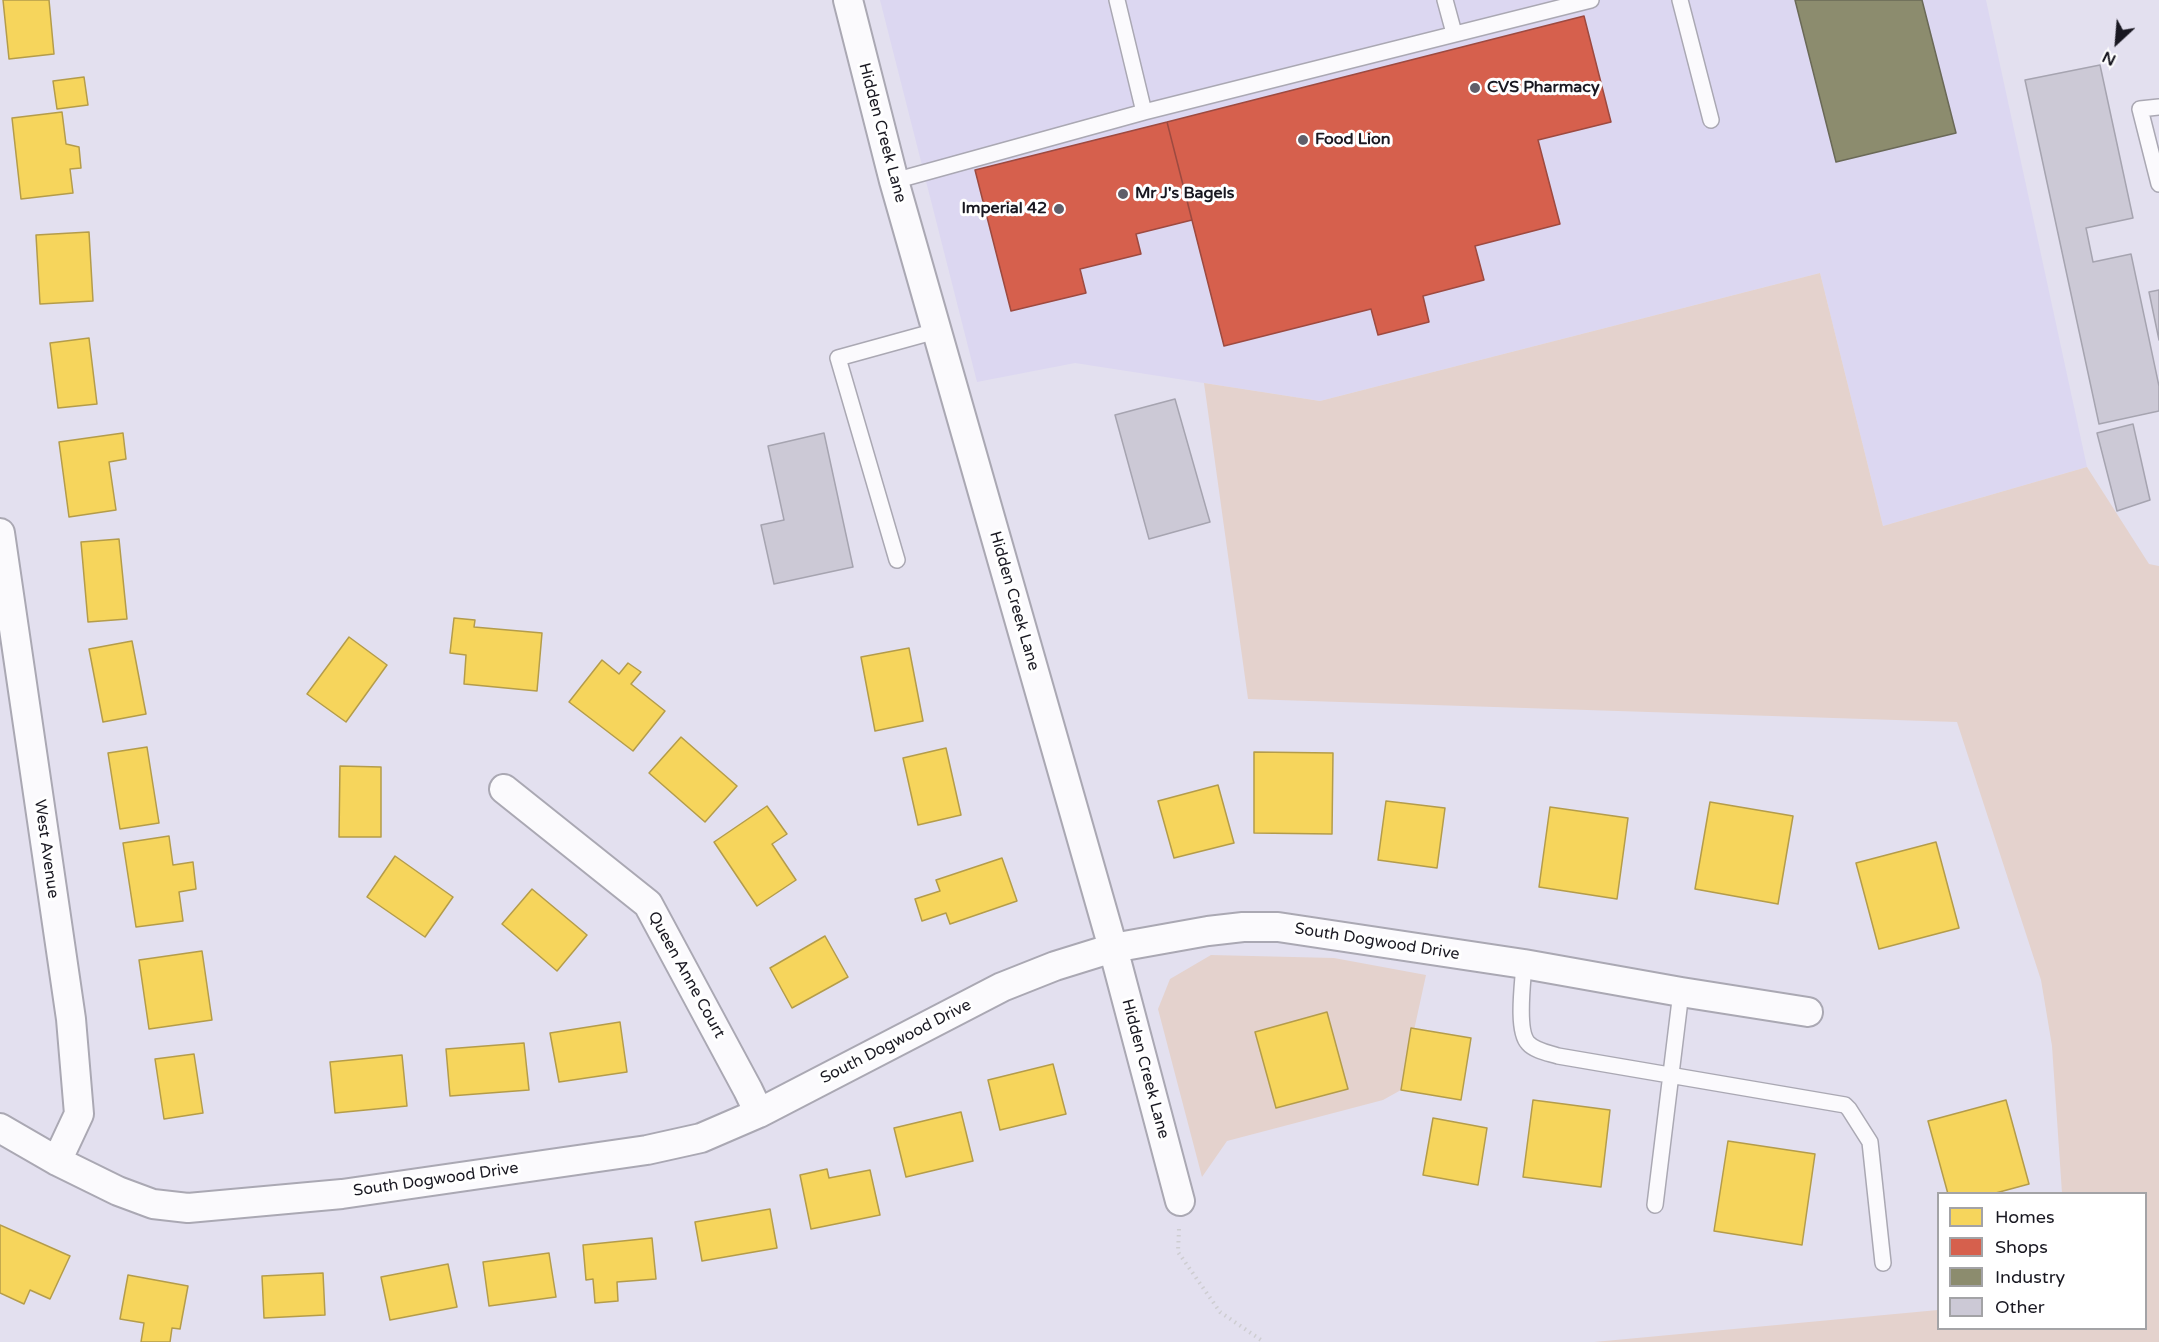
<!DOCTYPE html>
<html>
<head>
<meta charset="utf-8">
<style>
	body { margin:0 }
	#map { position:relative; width:2159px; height:1342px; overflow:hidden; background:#e3e0ef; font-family:"Varela Round",sans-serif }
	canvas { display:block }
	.legend { position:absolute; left:1937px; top:1192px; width:210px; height:138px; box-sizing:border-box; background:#fff; border:2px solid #a3a3a6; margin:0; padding:8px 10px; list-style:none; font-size:18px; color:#191821 }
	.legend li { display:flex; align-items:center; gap:12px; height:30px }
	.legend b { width:30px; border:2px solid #a3a3a6 }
	.north { position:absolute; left:2087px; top:12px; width:60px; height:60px; -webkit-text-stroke:4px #fff; paint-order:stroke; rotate:206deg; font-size:16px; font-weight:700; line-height:24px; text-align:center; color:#191821 }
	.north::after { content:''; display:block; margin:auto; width:21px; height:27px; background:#191821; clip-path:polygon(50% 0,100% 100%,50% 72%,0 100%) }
</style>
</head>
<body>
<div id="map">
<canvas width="2159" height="1342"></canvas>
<ul class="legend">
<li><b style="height:16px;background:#f6d55c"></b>Homes</li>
<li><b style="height:16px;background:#d6604d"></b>Shops</li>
<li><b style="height:16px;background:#8c8c6e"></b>Industry</li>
<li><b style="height:16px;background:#ccc9d6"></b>Other</li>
</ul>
<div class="north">N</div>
</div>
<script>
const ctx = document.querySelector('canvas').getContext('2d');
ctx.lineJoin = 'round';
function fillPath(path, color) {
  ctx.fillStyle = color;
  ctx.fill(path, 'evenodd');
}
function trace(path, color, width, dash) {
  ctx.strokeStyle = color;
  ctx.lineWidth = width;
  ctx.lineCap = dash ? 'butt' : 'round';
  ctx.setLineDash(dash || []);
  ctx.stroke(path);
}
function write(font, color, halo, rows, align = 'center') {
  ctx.font = font + ' "Varela Round",sans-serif';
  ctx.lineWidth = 6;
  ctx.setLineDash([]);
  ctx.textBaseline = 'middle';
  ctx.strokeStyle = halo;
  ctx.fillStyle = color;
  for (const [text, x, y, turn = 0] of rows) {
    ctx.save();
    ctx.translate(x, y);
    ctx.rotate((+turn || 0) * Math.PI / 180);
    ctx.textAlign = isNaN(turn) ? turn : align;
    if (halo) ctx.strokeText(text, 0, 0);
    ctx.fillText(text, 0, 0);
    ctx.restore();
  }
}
fillPath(new Path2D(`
	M880,0H1986L2087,467L1883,526L1820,273L1320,401L1075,363L977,382Z`), '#dcd7f1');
fillPath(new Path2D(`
	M1820,273L1883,526L2087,467L2149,564L2159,566V1342H1594L1938,1310V1328H2146V1194L2062,1193L2052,1046L2041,980L1957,722L1248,699L1204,383L1320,401Z
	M1211,955L1334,958L1426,975L1401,1090L1383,1100L1227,1141L1202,1177L1158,1009L1170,979Z`), '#e4d2cd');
const homes = new Path2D(`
	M3,0H49L54,54L9,59Z
	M84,77L88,105L57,109L53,81Z
	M62,112L66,144L79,147L81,168L70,169L73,193L21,199L12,118Z
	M89,232L93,301L40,304L36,235Z
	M89,338L97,404L58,408L50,343Z
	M123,433L126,459L109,462L116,510L69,517L59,442Z
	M119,539L127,619L88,622L81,542Z
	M454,618L475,620L474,627L542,633L537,691L464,684L466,655L450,653Z
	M349,637L387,665L346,722L307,694Z
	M132,641L146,714L103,722L89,649Z
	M909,648L923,721L875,731L861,657Z
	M602,660L619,674L628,663L641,672L631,684L665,711L633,751L569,702Z
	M681,737L737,786L705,822L649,773Z
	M147,747L159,823L120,829L108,753Z
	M946,748L961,815L918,825L903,758Z
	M1254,752L1333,753L1332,834L1254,833Z
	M340,766L381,767V837H339Z
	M1218,785L1234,843L1174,858L1158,801Z
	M1386,801L1445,808L1437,868L1378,860Z
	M1710,802L1793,816L1778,904L1695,889Z
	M767,806L787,834L772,844L796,880L757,906L714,842Z
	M1550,807L1628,818L1617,899L1539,887Z
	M169,836L173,865L193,862L196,889L179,892L183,921L136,927L123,843Z
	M1936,842L1959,928L1879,949L1856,863Z
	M395,856L453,897L425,937L367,897Z
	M1002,858L1017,901L950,924L946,913L922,921L915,899L940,891L936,880Z
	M532,889L587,935L557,971L502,924Z
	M825,936L848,977L792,1008L770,968Z
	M202,951L212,1020L149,1029L139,960Z
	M1327,1012L1348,1089L1276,1108L1255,1032Z
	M620,1022L627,1072L559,1082L550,1033Z
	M1411,1028L1471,1038L1461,1100L1401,1090Z
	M524,1043L529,1090L450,1096L446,1049Z
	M194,1054L203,1113L164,1119L155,1059Z
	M402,1055L407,1106L335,1113L330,1062Z
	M1053,1064L1066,1114L1000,1130L988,1080Z
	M1533,1100L1610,1110L1601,1187L1523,1177Z
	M2006,1100L2029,1184L1992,1194H1948L1928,1121Z
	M961,1112L973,1161L906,1177L894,1128Z
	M1433,1118L1487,1128L1478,1185L1423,1175Z
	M1728,1141L1815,1154L1802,1245L1714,1231Z
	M827,1169L829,1178L870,1170L880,1215L811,1229L800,1175Z
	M770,1209L777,1248L702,1261L695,1222Z
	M0,1225L70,1256L50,1299L30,1290L24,1304L0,1293Z
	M652,1238L656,1279L617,1282L618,1301L595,1303L593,1279L586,1280L583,1245Z
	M549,1253L556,1297L489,1306L483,1262Z
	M448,1264L457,1307L390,1320L381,1277Z
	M323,1273L325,1315L264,1318L262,1276Z
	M128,1275L188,1286L180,1329L172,1328L170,1342H141L144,1323L120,1319Z`);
fillPath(homes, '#f6d55c');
trace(homes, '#b49c4a', 1.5);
const shops = new Path2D(`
	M1584,16L1611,122L1538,140L1560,224L1475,246L1484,280L1423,296L1429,322L1378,335L1371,309L1224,346L1167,122Z
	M1167,122L1192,220L1136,234L1141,254L1080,269L1086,293L1011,311L975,170Z`);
fillPath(shops, '#d6604d');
trace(shops, '#9d4a40', 1.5);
const industry = new Path2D(`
	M1795,0H1922L1956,133L1836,162Z`);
fillPath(industry, '#8c8c6e');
trace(industry, '#6a6957', 1.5);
const building = new Path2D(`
	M2100,65L2133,218L2086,228L2093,262L2131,254L2159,386V411L2099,424L2025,80Z
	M2159,290V340L2149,292Z
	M1175,399L1210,522L1149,539L1115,415Z
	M2133,424L2150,500L2117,511L2097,433Z
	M824,433L853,567L774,584L761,525L784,520L768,446Z`);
fillPath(building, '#ccc9d6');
trace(building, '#a6a4b0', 1.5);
const lane = new Path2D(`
	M1117,0L1144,112
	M1445,0L1454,33
	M1680,0L1711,120
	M2159,107L2140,109L2159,184
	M894,181L1144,112L1591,0
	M897,560L838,358L936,331
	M1524,964C1523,982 1516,1030 1528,1043C1535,1051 1549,1053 1558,1056L1845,1105L1849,1109L1870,1142L1883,1263
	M1655,1205L1681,992`);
const street = new Path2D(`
	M848,0L894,181L1113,948L1180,1201
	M0,533L71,1019L79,1114L57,1161
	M504,789L648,904L748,1090L759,1113
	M0,1128L57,1161L118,1191L153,1204L188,1208L342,1194L647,1150L701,1138L759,1113L1002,987L1055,966L1113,948L1208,931L1243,927H1278L1524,964L1681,992L1808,1012`);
trace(lane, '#aaa8b3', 18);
trace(street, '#aaa8b3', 32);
trace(new Path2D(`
	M1179,1229L1178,1252L1220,1312L1264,1342`), '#cecdd1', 4, [1.5, 4.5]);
trace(lane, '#fbfafd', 15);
trace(street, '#fbfafd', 28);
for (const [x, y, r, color] of [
	[1475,88,6,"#605e69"],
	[1303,140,6,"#605e69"],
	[1123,194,6,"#605e69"],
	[1059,209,6,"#605e69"]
]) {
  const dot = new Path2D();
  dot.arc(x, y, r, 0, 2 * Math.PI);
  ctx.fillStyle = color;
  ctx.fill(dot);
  trace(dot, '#fff', 2);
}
write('bold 16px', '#191821', '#fff', [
	["CVS Pharmacy",1487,88],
	["Food Lion",1315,140],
	["Mr J's Bagels",1135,194],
	["Imperial 42",1047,209,"right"]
], 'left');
write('16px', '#191821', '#fff', [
	["Hidden Creek Lane",882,133,75],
	["Hidden Creek Lane",1014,601,74],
	["West Avenue",46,849,82],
	["South Dogwood Drive",1377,942,9],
	["Queen Anne Court",686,975,61],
	["South Dogwood Drive",896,1042,-27],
	["Hidden Creek Lane",1145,1069,75],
	["South Dogwood Drive",436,1180,-8]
]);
</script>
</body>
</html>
